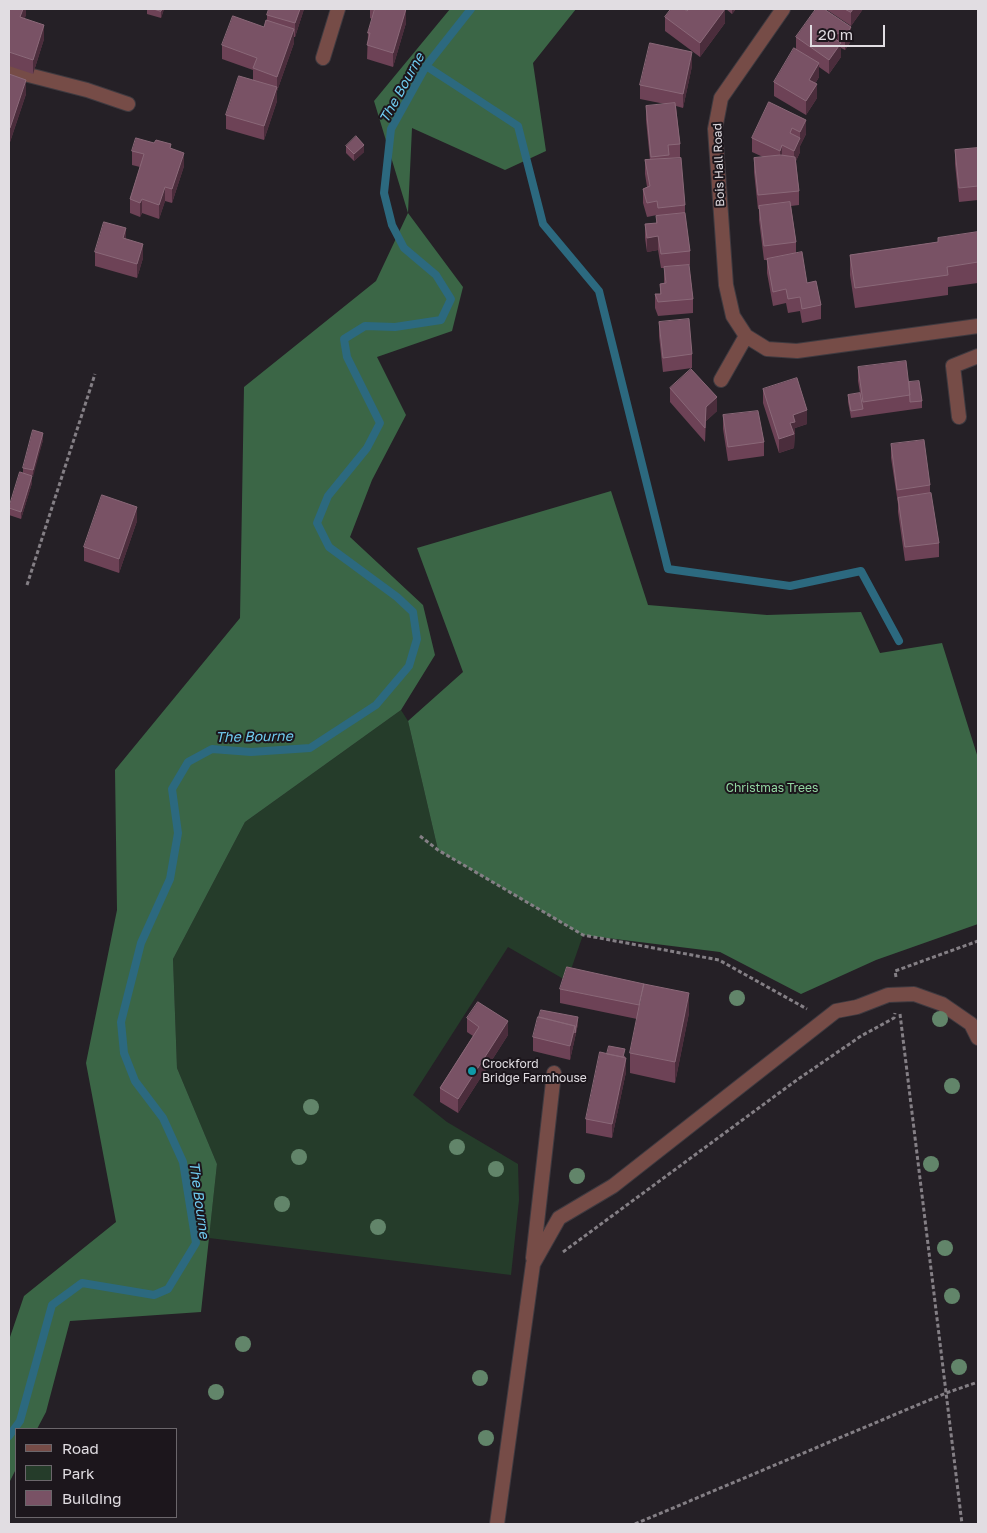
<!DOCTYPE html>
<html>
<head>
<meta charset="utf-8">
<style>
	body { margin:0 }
	#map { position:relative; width:987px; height:1533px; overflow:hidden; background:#252026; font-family:"Golos Text",sans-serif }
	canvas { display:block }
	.frame { position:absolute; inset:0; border:10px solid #e1dde2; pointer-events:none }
	.legend { position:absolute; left:15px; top:1428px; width:162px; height:90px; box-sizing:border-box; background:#1c161c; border:1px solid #6b666b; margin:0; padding:6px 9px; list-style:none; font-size:15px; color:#e1dde2 }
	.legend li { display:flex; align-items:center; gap:10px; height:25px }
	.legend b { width:25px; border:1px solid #6b666b }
	.scale { position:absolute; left:810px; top:25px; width:75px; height:22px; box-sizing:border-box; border:2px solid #e1dde2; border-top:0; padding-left:6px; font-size:15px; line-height:18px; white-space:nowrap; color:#e1dde2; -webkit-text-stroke:4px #1c161c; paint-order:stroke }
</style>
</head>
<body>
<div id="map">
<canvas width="987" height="1533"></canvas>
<div class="frame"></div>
<ul class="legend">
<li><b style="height:6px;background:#764c47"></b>Road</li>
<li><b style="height:14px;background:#253c2a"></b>Park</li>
<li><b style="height:14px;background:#795265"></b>Building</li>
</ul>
<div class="scale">20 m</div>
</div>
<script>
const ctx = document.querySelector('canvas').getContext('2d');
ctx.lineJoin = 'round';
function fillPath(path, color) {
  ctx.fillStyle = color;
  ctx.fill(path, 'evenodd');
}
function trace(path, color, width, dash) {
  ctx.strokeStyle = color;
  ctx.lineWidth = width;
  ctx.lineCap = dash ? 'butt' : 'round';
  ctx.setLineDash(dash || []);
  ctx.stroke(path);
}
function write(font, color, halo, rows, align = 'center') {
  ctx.font = font + ' "Golos Text",sans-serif';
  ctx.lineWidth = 4;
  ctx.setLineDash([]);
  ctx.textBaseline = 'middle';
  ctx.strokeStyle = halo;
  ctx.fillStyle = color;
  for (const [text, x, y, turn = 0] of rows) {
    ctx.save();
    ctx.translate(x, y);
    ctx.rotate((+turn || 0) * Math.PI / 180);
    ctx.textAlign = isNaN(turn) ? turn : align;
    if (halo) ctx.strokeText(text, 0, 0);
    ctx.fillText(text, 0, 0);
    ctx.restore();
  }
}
fillPath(new Path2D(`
	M401,710L408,721L438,850L583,935L567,981L508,947L413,1095L447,1122L518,1164L519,1200L511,1275L209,1238L217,1164L177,1068L173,959L245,822Z`), '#253c2a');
fillPath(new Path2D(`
	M450,9H576L533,63L546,151L505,170L412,128L408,213L463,287L452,331L377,357L406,415L372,480L350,537L423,605L435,655L401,710L245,822L173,959L177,1068L217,1164L201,1312L70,1321L46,1412L37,1429H16V1469L9,1483V1340L24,1296L116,1222L86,1063L117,910L115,770L240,618L244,387L376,281L408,213L374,101Z
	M611,491L648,605L767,615L861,612L880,653L942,643L978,758V924L876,960L801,994L720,952L583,935L438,850L408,721L463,672L417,548Z`), '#3b6646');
trace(new Path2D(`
	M426,66L518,126L543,224L599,291L668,569L790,586L861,571L899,641
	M9,1436L20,1421L52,1305L82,1283L154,1295L168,1289L196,1243L183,1162L163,1118L135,1081L124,1053L121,1022L141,943L170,879L178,833L172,789L188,762L212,749L251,752L310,748L376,705L409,666L417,639L413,612L397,597L329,547L317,523L328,496L367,448L380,423L347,357L344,339L365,326L395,327L441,320L451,299L436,275L404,248L392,225L384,193L391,129L426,66L471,9`), '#2c697f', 8);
const service = new Path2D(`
	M9,70L87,90L128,104
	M959,417L953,366L978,356
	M533,1258L554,1073
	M497,1524L533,1264L559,1218L613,1186L836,1011L857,1007L888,995L914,994L942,1004L971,1024L978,1038`);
const minor = new Path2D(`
	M783,9L721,98L715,129L726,285L733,316L746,336L767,349L797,351L978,326
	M323,58L338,9
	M721,380L746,336`);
trace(service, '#3f3a40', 16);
trace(minor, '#3f3a40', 16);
trace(new Path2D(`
	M27,585L95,374
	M420,836L438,850L583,935L719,960L807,1009
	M896,977L895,971L978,941
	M900,1014L962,1524
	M563,1252L794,1082L861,1036L894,1018L895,1013
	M635,1524L946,1393L978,1382`), '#847f85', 3, [4, 2.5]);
trace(service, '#764c47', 14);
trace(minor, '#764c47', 14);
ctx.fillStyle = '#62856a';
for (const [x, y] of [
	[737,998],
	[940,1019],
	[952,1086],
	[311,1107],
	[457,1147],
	[299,1157],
	[931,1164],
	[496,1169],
	[577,1176],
	[282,1204],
	[378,1227],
	[945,1248],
	[952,1296],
	[243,1344],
	[959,1367],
	[480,1378],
	[216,1392],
	[486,1438]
]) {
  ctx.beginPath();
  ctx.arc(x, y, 8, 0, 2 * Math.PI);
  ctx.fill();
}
fillPath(new Path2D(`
	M9,9H26V15L24,19L44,39L33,74L9,66Z
	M147,9H164L161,18L147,14Z
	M269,9H304L295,37H294V43L277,91V90V101L264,140L226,129V115L253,80V70L222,59V45L264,27L267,20V15Z
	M370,9H405L406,23L393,67L367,59L368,33L372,19L370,18Z
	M726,9H736L732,14Z
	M827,9H863L851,26L827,10Z
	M687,11L725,23L700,57L665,31V17Z
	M851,27V41L845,50L841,48V57L829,74L819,67V77L815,84L817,98L806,115L774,96V82L796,49V37Z
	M692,66L683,108L676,106L680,144V158L671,159L685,205V215L690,251V265H689L693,299V313L658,316L655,308V294H660V284L664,283V268H661L658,250L647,252L645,238V224L656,223V216H657V215L647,217L643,203V189L647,187L645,174V160H650L646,120V106L665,104L640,99V85Z
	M9,74L26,94L10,142L9,141Z
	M769,102L806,134L800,146V152L796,161L799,191V205L791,206L796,242V253L807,283L821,305V319L802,323L800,311L788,313L786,303L773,306L767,273V260H764L759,220V209H758L754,172V158L763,157L752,152V138Z
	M346,146L364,152L354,161L346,153Z
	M171,148L184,166L172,203L165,201L159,219L142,213L140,217L130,213V199L140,167L132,165V151Z
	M978,148V200L959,202L955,164V150Z
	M978,232V283L948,287V295L855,308L850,275V255L938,242V238Z
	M126,239L143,258L137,278L95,266V252Z
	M659,322L692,354V368L663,372L659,336Z
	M858,367L909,382L922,401V408L851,418L848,402V395L860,393L858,381Z
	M670,388L717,411L706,421L705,442L670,402Z
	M763,389L807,424L795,428L794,448L779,453L763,403Z
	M723,415L764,442V456L728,461L723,429Z
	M43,440L32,477V483L21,519L9,515V508L23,473V468Z
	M891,444L930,485V494L939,543V557L905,561L898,512V504L891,458Z
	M137,521L119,573L84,561V547Z
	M560,989L689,1013L675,1083L630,1073V1053L637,1019L560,1003Z
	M467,1018L508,1035L458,1113L440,1102V1088L473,1036L467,1032Z
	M578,1024L570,1060L533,1051V1037Z
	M607,1054L625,1056L626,1072L612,1138L586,1133V1119Z`), '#6d4256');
fillPath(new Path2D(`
	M23,9H26V15L20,31V17Z
	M162,9H164L161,18V11Z
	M300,9H304L295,37V23Z
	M406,9V23L393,67V53Z
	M725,9V23L700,57V43Z
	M732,9H736L732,14Z
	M853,9H863L851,26V12Z
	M44,25V39L33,74V60Z
	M851,27V41L845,50V36Z
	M294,29V43L277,91V77Z
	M838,33V46L841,43V57L829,74V60L834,38Z
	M692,52V66L683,108V94Z
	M819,63V77L809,94V80Z
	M26,80V94L10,142V128Z
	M817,84V98L806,115V101Z
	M277,87V101L264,140V126Z
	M806,120V134L800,146V132Z
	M800,138V152L794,165V151Z
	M364,145V152L354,161V154Z
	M782,145V159L780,165V151Z
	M184,153V166L172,203V189Z
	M165,187V201L159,219V205Z
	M142,199V213L140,217V203Z
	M126,228V242L123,238Z
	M658,236V250L647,252V238Z
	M143,244V258L137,278V264Z
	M717,397V411L706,421L705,442L706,407Z
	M807,410V424L795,428L794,448L779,453V439L790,423L793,415Z
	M43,433V440L33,477V470Z
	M32,476V483L21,519V512Z
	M137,507V521L119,573V559Z
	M689,993V1013L675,1083V1062Z
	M578,1017V1024L570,1060V1046Z
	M508,1021V1035L458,1113V1099Z
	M626,1058V1072L612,1138V1124Z`), '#4b2d3c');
const building = new Path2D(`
	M9,9H23L20,17L44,25L33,60L9,52Z
	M154,9H162L161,11Z
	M269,9H300L295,23L267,15Z
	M375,9H406L393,53L367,45L370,33H368Z
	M671,9H684L687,11L689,9H725L700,43L665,17Z
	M816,9H824L851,27L845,36L838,33L834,38L841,43L829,60L796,37Z
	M845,9H853L851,12Z
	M233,16L264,27L266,20L294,29L277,77L253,68L257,58L222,45Z
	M650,43L692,52L683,94L640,85Z
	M794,48L819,63L809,80L817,84L806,101L774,82Z
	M9,74L26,80L10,128L9,127Z
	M239,76L277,87L264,126L226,115Z
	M769,102L806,120L800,132L792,128L790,133L800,138L794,151L782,145L780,151L752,138Z
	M675,103L680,144L668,145L669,155L651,157L646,106Z
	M356,136L364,145L354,154L346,146Z
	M136,138L154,143L156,140L171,144L170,148L184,153L172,189L165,187L159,205L142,199L140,203L130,199L144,154L132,151Z
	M978,148V186L959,188L955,150Z
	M781,155L795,157L799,191L758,195L754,158Z
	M681,158L685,205L658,208L657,201L647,203L643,189L650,186L645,160Z
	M790,202L796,242L764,246L759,206Z
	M685,213L690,251L661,254L658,236L647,238L645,224L657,223L656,216Z
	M104,222L126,228L123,238L143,244L137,264L95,252Z
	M978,232V262L947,267L948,275L855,288L850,255L938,242V238Z
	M802,252L807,283L816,281L821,305L802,309L800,297L788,299L786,289L773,292L767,259Z
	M689,265L693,299L658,302L655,294H661L660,284L666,283L664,267Z
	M689,319L692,354L663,358L659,322Z
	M906,361L910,395L863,402L858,367Z
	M691,369L717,397L706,407L705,428L670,388Z
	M797,378L807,410L793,415L795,422L790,423L794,434L779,439L763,389Z
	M919,381L922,401L910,402L909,382Z
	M860,393L863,409L851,411L848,395Z
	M758,411L764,442L728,447L723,415Z
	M33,430L43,433L33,470L23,468Z
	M924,440L930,485L897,490L891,444Z
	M20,472L32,476L21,512L9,508Z
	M931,493L939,543L905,547L898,498Z
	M102,495L137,507L119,559L84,547Z
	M567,967L644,984L639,1005L560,989Z
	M644,984L689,993L675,1062L630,1053Z
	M478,1002L508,1021L458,1099L440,1088L479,1027L467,1018Z
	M541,1010L578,1017L575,1033V1026L539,1017Z
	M538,1017L575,1026L570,1046L533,1037Z
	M609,1046L625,1049L623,1057L607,1054Z
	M600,1052L626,1058L612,1124L586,1119Z`);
fillPath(building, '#795265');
trace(building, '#8a6878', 1);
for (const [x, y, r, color] of [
	[472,1071,5,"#0f9aa8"]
]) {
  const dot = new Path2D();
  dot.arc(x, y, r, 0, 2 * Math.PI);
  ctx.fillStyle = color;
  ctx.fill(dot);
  trace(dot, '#1c161c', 2);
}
write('12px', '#e1dde2', '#1c161c', [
	["Bois Hall Road",719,165,-92]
]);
write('12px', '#93d7a2', '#1c161c', [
	["Christmas Trees",772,788]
]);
write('12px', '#e1dde2', '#1c161c', [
	["Crockford",482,1064],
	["Bridge Farmhouse",482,1078]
], 'left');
write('italic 14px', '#70ccf1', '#1c161c', [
	["The Bourne",402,88,-61],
	["The Bourne",254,737,-1],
	["The Bourne",199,1200,82]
]);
</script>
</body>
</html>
